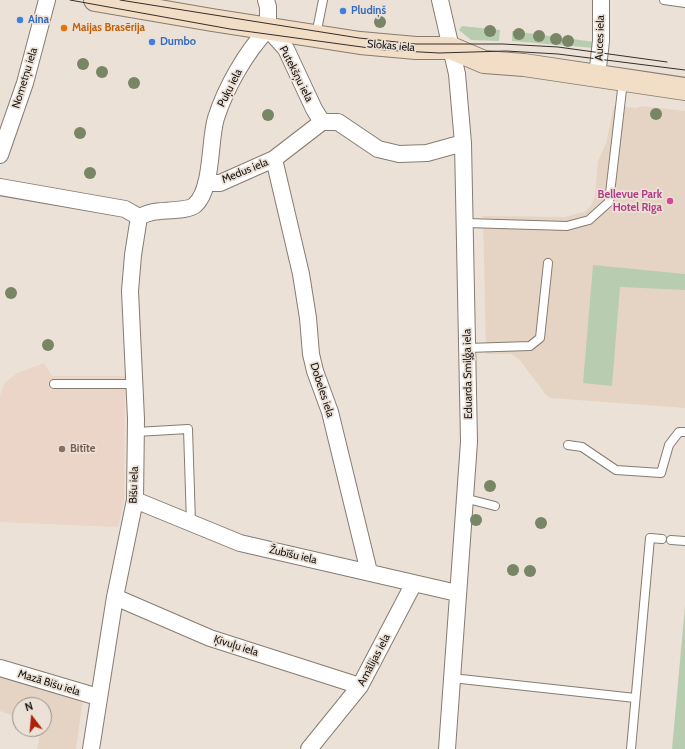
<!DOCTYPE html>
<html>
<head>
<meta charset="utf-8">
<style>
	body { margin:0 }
	#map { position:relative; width:685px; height:749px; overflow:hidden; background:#ece1d6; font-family:Cabin,sans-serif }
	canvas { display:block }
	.north { position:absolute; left:12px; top:697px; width:40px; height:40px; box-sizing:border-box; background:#ece1d6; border:1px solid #988f88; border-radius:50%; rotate:344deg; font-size:11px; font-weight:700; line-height:16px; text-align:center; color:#191512 }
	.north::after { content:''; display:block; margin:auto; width:14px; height:18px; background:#af2107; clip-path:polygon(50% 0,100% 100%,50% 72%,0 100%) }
</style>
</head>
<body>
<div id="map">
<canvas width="685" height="749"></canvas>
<div class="north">N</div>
</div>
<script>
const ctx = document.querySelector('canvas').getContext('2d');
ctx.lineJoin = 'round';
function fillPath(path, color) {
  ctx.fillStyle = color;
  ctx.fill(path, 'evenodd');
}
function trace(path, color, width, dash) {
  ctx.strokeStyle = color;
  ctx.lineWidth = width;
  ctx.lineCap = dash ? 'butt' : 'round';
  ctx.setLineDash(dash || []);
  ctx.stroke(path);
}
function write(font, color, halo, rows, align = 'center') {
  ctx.font = font + ' Cabin,sans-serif';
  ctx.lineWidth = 3.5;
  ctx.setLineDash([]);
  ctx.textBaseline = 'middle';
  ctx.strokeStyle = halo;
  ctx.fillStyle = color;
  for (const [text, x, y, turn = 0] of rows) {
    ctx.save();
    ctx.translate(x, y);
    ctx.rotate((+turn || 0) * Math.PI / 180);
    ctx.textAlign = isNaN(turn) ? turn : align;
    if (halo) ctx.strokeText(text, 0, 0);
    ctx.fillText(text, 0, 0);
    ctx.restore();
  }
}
fillPath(new Path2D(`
	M614,106L637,108L641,106L685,111V408L551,398L546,395L519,359L511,354H486L483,216L565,217L584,212L591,206L595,196L598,161L606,143Z
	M1,678L83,699L76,749H37L41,729H44V705H20V718L0,711V679Z`), '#e5d4c4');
fillPath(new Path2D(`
	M44,363L52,376H125L124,502L118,527L0,522V396L5,382L18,373Z`), '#ebd4c8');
fillPath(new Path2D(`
	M462,26L500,30L499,41L471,40L459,30Z
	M512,31L595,42L594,48L512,41Z
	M593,265L685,274V290L620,287L612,386L583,383Z
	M685,606V749H672Z`), '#b8cdb0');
const lane = new Path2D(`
	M664,0L685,3
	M316,35L323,0
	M466,223L567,226L589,220L609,202L623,81
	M467,348L530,346L540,338L548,263
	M54,384H134
	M136,432L188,429L191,523
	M568,445L582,447L616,470L661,473L669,445L679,432H685
	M464,498L495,506
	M671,540L685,541
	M452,678L635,698
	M631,749L650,538L662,539`);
const street = new Path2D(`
	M440,0L457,74L463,143L469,442L447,749
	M268,29L286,49L314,109L322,122
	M597,76L601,41V0
	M0,155L25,83L47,0
	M274,159L301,274L308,318L311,354L315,371L330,412L369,572
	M206,183H220L274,159L322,122H338L378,149L399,154L427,153L463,143
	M0,187L125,209L139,217
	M139,217C143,215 148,213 153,212C162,210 189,211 195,205C213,189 209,141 216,118C226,87 246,52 268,29V7L266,0
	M135,500L240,543L457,593
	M115,597L210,638L360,686
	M0,668L98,697
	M91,749L115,597L135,500L136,419L130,291L133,255L139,217
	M309,749L360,686L414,583`);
const secondary = new Path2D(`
	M95,0L212,20L360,43L416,48H451L484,62L524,65L685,89`);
trace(lane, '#867c72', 10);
trace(street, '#867c72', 18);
trace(secondary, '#867c72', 24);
trace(lane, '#fff', 8);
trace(street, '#fff', 16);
trace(secondary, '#f2ddc6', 22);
trace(new Path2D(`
	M70,0L230,29L384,50L439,53L506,51L558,54L685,70
	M120,0L359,38L416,44H503L558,47L667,62`), '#342f2b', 1);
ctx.fillStyle = '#788665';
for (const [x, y] of [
	[380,22],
	[490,31],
	[519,34],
	[539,36],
	[556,39],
	[568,41],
	[83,64],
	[102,72],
	[134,83],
	[656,114],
	[268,115],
	[80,133],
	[90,173],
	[11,293],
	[48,345],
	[490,486],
	[476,520],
	[541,523],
	[513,570],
	[530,571]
]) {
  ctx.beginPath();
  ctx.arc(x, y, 6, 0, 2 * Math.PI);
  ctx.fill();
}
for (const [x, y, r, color] of [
	[343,11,4,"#3f7fe0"],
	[20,20,4,"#3f7fe0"],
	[64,28,4,"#e8710a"],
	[152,42,4,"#3f7fe0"],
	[670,201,4,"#d1479c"],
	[62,449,4,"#8d6e63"]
]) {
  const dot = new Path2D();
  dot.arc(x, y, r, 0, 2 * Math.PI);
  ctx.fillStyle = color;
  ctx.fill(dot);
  trace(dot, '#ece1d6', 1.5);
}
write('bold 11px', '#366cbe', '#ece1d6', [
	["Pludiņš",351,11],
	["Aina",28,20],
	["Dumbo",160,42]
], 'left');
write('bold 11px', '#c56008', '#ece1d6', [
	["Maijas Brasērija",72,28]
], 'left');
write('11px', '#191512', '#ece1d6', [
	["Auces iela",600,38,-88],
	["Slokas iela",391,46,5],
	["Putekšņu iela",296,74,63],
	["Nometņu iela",25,78,-73],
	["Puķu iela",230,88,-63],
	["Medus iela",245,171,-22],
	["Eduarda Smiļģa iela",468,374,-91],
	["Dobeles iela",322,390,72],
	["Bišu iela",134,485,-88],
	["Žubīšu iela",293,555,13],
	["Ķivuļu iela",236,646,18],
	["Amālijas iela",374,660,-62],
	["Mazā Bišu iela",49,683,17]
]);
write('bold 11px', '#b23c85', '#ece1d6', [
	["Bellevue Park",662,195],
	["Hotel Riga",662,208]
], 'right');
write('bold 11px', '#785e54', '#ece1d6', [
	["Bitīte",70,449]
], 'left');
</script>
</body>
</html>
